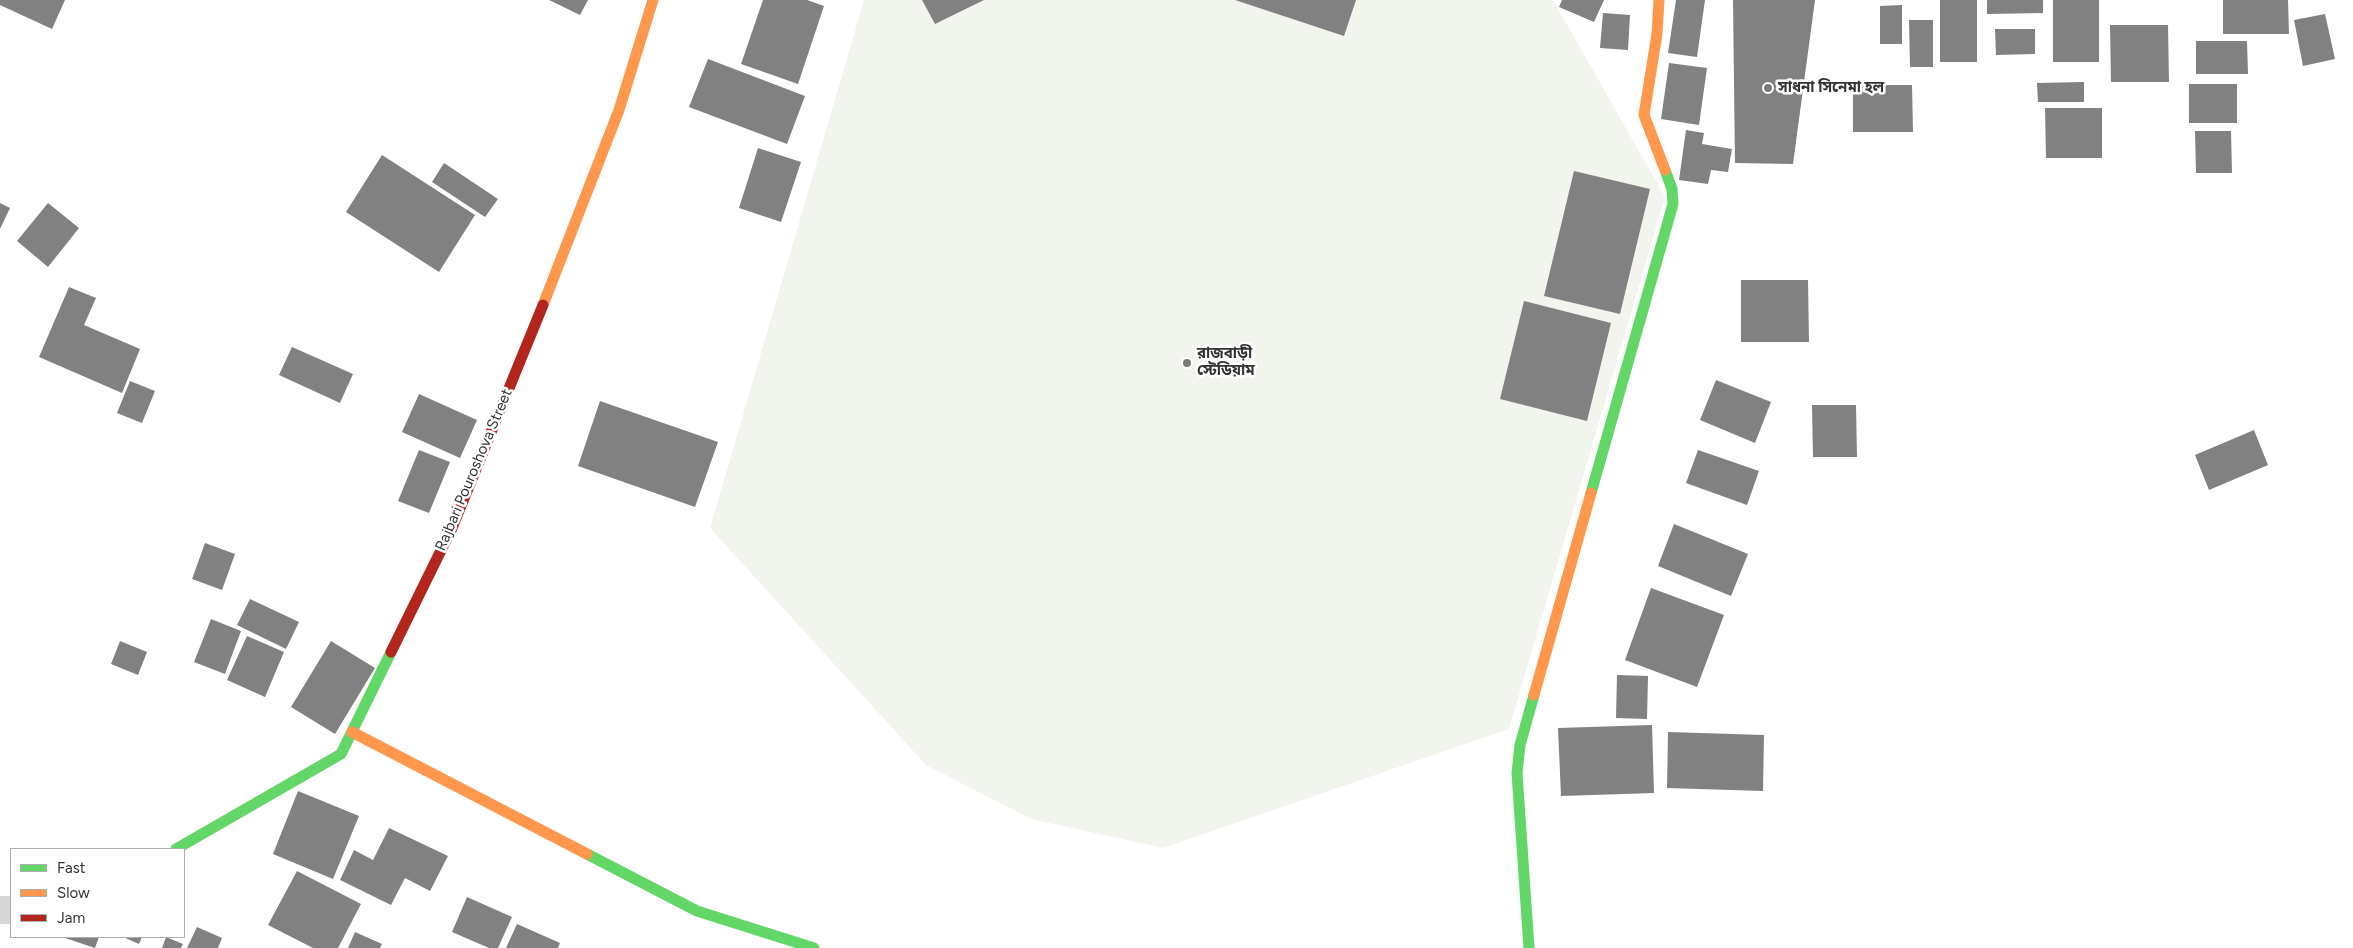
<!DOCTYPE html>
<html>
<head>
<meta charset="utf-8">
<style>
	body { margin:0 }
	#map { position:relative; width:2353px; height:948px; overflow:hidden; background:#fff; font-family:Figtree,sans-serif }
	canvas { display:block }
	.legend { position:absolute; left:10px; top:848px; width:175px; height:90px; box-sizing:border-box; background:#fff; border:1px solid #adadad; margin:0; padding:6px 9px; list-style:none; font-size:15px; color:#333 }
	.legend li { display:flex; align-items:center; gap:10px; height:25px }
	.legend b { width:25px; border:1px solid #adadad }
</style>
</head>
<body>
<div id="map">
<canvas width="2353" height="948"></canvas>
<ul class="legend">
<li><b style="height:6px;background:#63d668"></b>Fast</li>
<li><b style="height:6px;background:#ff974d"></b>Slow</li>
<li><b style="height:6px;background:#b3261e"></b>Jam</li>
</ul>
</div>
<script>
const ctx = document.querySelector('canvas').getContext('2d');
ctx.lineJoin = 'round';
function fillPath(path, color) {
  ctx.fillStyle = color;
  ctx.fill(path, 'evenodd');
}
function trace(path, color, width, dash) {
  ctx.strokeStyle = color;
  ctx.lineWidth = width;
  ctx.lineCap = dash ? 'butt' : 'round';
  ctx.setLineDash(dash || []);
  ctx.stroke(path);
}
function write(font, color, halo, rows, align = 'center') {
  ctx.font = font + ' Figtree,"Noto Sans Bengali",sans-serif';
  ctx.lineWidth = 5;
  ctx.setLineDash([]);
  ctx.textBaseline = 'middle';
  ctx.strokeStyle = halo;
  ctx.fillStyle = color;
  for (const [text, x, y, turn = 0] of rows) {
    ctx.save();
    ctx.translate(x, y);
    ctx.rotate((+turn || 0) * Math.PI / 180);
    ctx.textAlign = isNaN(turn) ? turn : align;
    if (halo) ctx.strokeText(text, 0, 0);
    ctx.fillText(text, 0, 0);
    ctx.restore();
  }
}
fillPath(new Path2D(`
	M864,0H1553L1665,197L1509,729L1163,848L1031,819L926,765L710,528Z`), '#f1f5ed');
fillPath(new Path2D(`
	M0,0H65L52,29L0,5Z
	M549,0H588L580,15Z
	M763,0H807L824,6L798,84L741,64Z
	M922,0H984L935,24Z
	M1235,0H1356L1344,36Z
	M1562,0H1604L1594,22L1559,7Z
	M1676,0H1705L1697,57L1668,53Z
	M1733,0H1815L1793,164L1735,163Z
	M1940,0H1977V62H1940Z
	M1987,0H2043V13L1987,14Z
	M2053,0H2099V62H2053Z
	M2223,0H2288L2289,34H2223Z
	M1902,5V44H1880V6Z
	M1603,13L1630,15L1628,50L1600,48Z
	M2325,14L2335,59L2303,66L2294,20Z
	M1909,20H1933V67H1910Z
	M2110,25H2168L2169,82H2111Z
	M1995,29H2035V54L1996,55Z
	M2196,41H2247L2248,74H2196Z
	M708,59L805,96L787,144L689,107Z
	M1669,63L1707,68L1699,125L1661,119Z
	M2084,82V102H2038L2037,83Z
	M2189,84H2237V123H2189Z
	M1853,85H1912L1913,132H1853Z
	M2045,108H2102V158H2046Z
	M1686,130L1704,133L1702,144L1732,149L1728,172L1711,170L1708,184L1679,180Z
	M2195,131H2231L2232,173H2196Z
	M758,148L801,162L781,222L739,208Z
	M382,155L475,215L439,272L346,212Z
	M444,163L498,199L485,217L432,182Z
	M1574,171L1650,189L1620,314L1544,296Z
	M0,203L10,208L0,229Z
	M48,203L79,228L48,267L17,241Z
	M1741,280H1808L1809,342H1741Z
	M69,287L96,298L84,325L140,349L122,393L39,357Z
	M1524,301L1611,323L1587,421L1500,399Z
	M292,347L353,374L340,403L279,375Z
	M1716,380L1771,402L1755,443L1700,420Z
	M130,381L155,391L142,423L117,413Z
	M419,394L477,420L460,458L402,432Z
	M600,401L718,442L695,507L578,466Z
	M1812,405H1856L1857,457H1813Z
	M2254,430L2268,465L2209,490L2195,455Z
	M419,450L450,462L429,513L398,501Z
	M1698,450L1759,471L1747,505L1686,483Z
	M1674,524L1748,554L1731,596L1658,566Z
	M205,543L235,554L222,590L192,579Z
	M1651,588L1724,615L1697,687L1625,660Z
	M250,599L299,622L286,649L237,625Z
	M211,619L241,631L225,674L194,662Z
	M247,636L284,652L265,697L227,680Z
	M120,641L147,652L138,675L111,664Z
	M331,641L375,668L335,734L291,707Z
	M1617,675L1648,676L1647,719L1616,718Z
	M1652,725L1654,793L1561,796L1558,728Z
	M1668,732L1764,735L1763,791L1667,788Z
	M298,791L359,816L333,879L273,854Z
	M389,828L448,856L430,891L405,878L391,905L340,880L354,850L373,860Z
	M297,871L361,904L338,948H313L268,925Z
	M467,897L512,917L498,948H489L452,932Z
	M517,924L560,943L558,948H506Z
	M197,927L222,938L218,948H187Z
	M355,932L382,944L380,948H348Z
	M62,937H99L95,948Z
	M123,937H142L139,944Z
	M166,937L183,944L181,948H162Z`), '#818181');
trace(new Path2D(`
	M0,910H11`), '#d7d7d7', 28);
trace(new Path2D(`
	M1591,493L1673,204L1672,189L1665,170
	M176,849L341,754L391,652
	M587,854L697,911L814,948
	M1529,948L1517,773L1520,745L1534,695`), '#63d668', 11);
trace(new Path2D(`
	M1659,0L1657,34L1644,115L1665,170
	M543,305L619,110L653,0
	M1534,695L1591,493
	M352,732L587,854`), '#ff974d', 11);
trace(new Path2D(`
	M391,652L452,528L543,305`), '#b3261e', 11);
for (const [x, y, r, color] of [
	[1768,88,5,"#7a7a7a"],
	[1187,363,5,"#7a7a7a"]
]) {
  const dot = new Path2D();
  dot.arc(x, y, r, 0, 2 * Math.PI);
  ctx.fillStyle = color;
  ctx.fill(dot);
  trace(dot, '#fff', 2);
}
write('bold 15px', '#333', '#fff', [
	["সাধনা সিনেমা হল",1778,88],
	["রাজবাড়ী",1197,354],
	["স্টেডিয়াম",1197,371]
], 'left');
write('15px', '#333', '#fff', [
	["Rajbari Pouroshova Street",474,470,-67]
]);
</script>
</body>
</html>
